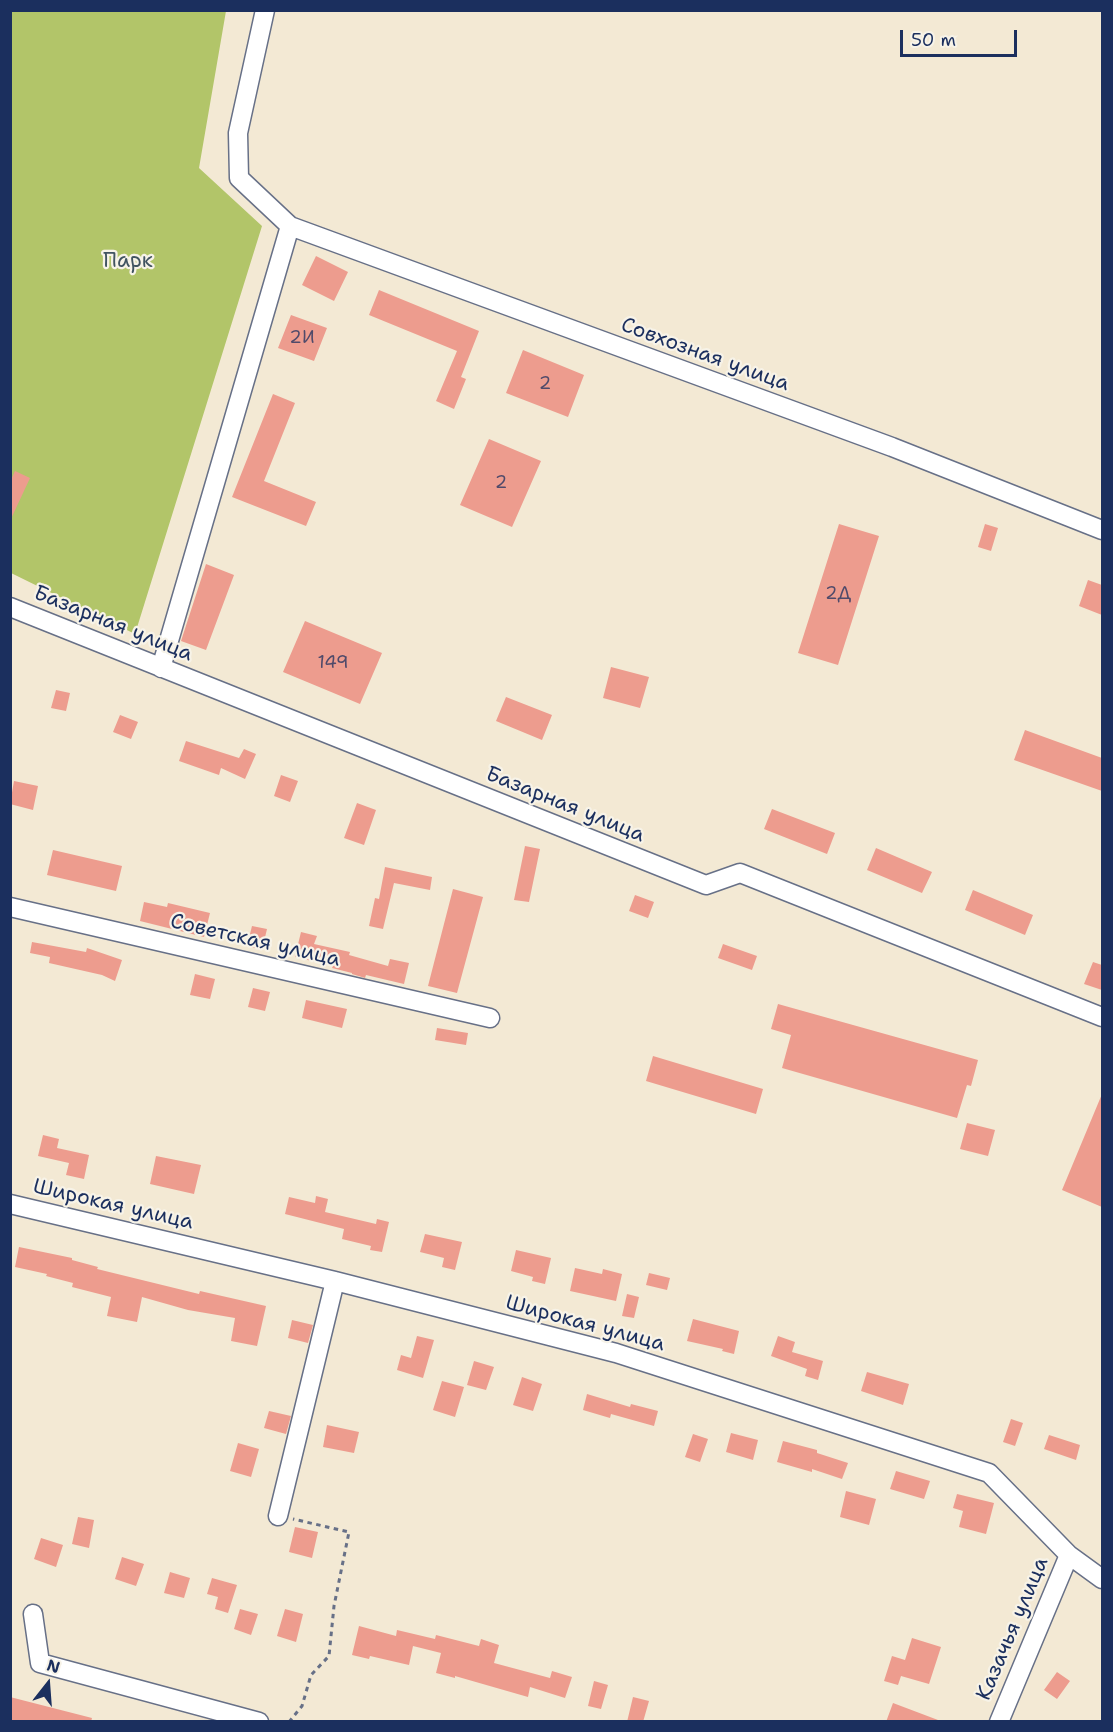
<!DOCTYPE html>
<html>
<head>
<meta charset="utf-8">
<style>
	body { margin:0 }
	#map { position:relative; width:1113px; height:1732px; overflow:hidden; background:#f3e9d4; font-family:"Shantell Sans",sans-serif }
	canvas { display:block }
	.frame { position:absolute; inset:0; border:12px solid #1b2f5e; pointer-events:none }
	.north { position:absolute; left:18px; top:1654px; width:60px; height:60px; -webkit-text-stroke:4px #f7f3e8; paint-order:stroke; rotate:17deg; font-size:16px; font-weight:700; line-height:24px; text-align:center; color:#1b2f5e }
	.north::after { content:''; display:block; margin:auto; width:21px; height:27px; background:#1b2f5e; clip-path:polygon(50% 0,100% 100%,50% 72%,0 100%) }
	.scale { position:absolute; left:900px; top:30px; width:117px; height:27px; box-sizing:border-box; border:3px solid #1b2f5e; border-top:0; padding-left:8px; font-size:18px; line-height:21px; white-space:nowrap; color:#1b2f5e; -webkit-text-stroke:4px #f7f3e8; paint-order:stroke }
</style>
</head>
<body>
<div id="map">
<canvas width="1113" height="1732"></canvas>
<div class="frame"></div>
<div class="north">N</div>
<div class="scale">50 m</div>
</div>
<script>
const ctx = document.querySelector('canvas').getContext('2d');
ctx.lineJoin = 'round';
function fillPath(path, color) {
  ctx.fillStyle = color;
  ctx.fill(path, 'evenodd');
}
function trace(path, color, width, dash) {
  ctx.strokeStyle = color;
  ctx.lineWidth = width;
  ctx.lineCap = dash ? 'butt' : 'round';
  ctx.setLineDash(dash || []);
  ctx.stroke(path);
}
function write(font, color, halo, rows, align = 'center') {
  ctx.font = font + ' "Shantell Sans",sans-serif';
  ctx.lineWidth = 4.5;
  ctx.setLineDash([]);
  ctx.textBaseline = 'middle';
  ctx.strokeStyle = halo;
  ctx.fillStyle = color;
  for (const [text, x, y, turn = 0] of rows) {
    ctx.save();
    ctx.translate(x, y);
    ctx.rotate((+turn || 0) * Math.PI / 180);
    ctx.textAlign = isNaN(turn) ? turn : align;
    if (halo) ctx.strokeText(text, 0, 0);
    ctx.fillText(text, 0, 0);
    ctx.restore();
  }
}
fillPath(new Path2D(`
	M10,11H226L199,168L262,226L135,634L11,573Z`), '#b2c569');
fillPath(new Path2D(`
	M316,256L348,272L334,301L302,285Z
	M379,290L479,331L461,377L466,379L454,409L436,401L457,351L369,315Z
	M291,315L327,328L314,361L278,348Z
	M523,350L584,375L568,417L506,393Z
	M273,394L295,403L264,481L316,502L306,526L232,497Z
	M489,439L541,461L512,527L460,505Z
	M15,471L30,478L10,521V482Z
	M839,524L879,536L838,665L798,653Z
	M985,524L998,528L991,551L978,547Z
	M206,564L234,575L206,650L181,641Z
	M1088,580L1102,585V615L1079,606Z
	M305,621L382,653L360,704L283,672Z
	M611,667L649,677L640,708L603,698Z
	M56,690L70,693L66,711L51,708Z
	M506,697L552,715L542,740L496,721Z
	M120,715L138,722L131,739L113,732Z
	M1025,730L1102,758V791L1014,760Z
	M186,741L239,758L244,749L256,754L245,779L221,768L219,775L179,761Z
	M281,775L298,781L290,802L274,796Z
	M14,781L38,786L33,810L10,804Z
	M357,803L376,810L364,845L344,838Z
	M772,809L835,833L827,854L764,829Z
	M525,846L540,849L529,902L514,900Z
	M876,848L932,872L922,893L867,870Z
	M53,850L122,866L116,891L47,875Z
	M385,867L432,877L430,890L394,883L383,929L369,926L375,898L379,899Z
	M453,889L483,897L457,993L428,986Z
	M973,890L1033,915L1025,935L965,910Z
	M635,895L654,902L648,918L629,911Z
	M144,902L167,907L168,903L210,913L204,937L140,921Z
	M252,926L267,929L262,950L247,946Z
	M301,932L317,936L314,944L350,952L349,955L388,966L390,959L409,963L404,984L366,975L365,978L352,974V973L332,968L333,966L295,957Z
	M32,942L86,952L87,948L122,960L115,981L102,975L49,963L50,957L30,953Z
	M723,944L757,956L752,970L718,958Z
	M1093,962L1102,965V990L1084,984Z
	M195,974L215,979L210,999L190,995Z
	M253,988L270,992L265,1011L248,1007Z
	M306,1000L347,1009L342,1028L302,1018Z
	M778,1004L978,1060L971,1086L967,1085L957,1118L782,1068L791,1035L771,1029Z
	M437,1028L468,1033L466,1045L435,1040Z
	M653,1056L763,1089L756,1114L646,1081Z
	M1102,1094V1207L1062,1190Z
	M967,1123L995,1130L988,1156L960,1149Z
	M43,1135L59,1139L57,1148L89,1155L84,1179L66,1175L69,1163L38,1156Z
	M156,1156L201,1165L194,1194L150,1184Z
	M316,1196L328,1199L325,1212L376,1224L377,1219L389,1222L382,1252L370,1250L371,1246L342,1239L344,1229L285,1214L289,1197L315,1203Z
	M425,1234L462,1242L455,1270L442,1267L444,1258L420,1252Z
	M19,1247L72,1258V1260L98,1267L97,1269L199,1294L200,1291L266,1306L257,1346L231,1341L235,1318L188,1310L142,1297L137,1322L107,1316L111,1297L72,1287L73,1283L46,1276L47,1274L15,1267Z
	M516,1250L551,1258L545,1284L532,1281L533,1277L511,1271Z
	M575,1268L602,1274L603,1269L622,1274L616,1301L570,1291Z
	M649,1273L670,1278L667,1290L646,1285Z
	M627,1294L639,1297L634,1318L622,1316Z
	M693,1319L739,1331L734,1354L722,1351L723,1349L687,1341Z
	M292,1320L313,1325L308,1343L288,1338Z
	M417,1336L434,1340L423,1378L397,1370L401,1355L411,1358Z
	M778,1336L795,1342L792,1352L823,1361L818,1380L805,1376L807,1369L771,1356Z
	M474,1361L494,1367L486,1390L467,1385Z
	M867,1372L909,1384L903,1405L861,1391Z
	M522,1377L542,1384L533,1411L513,1405Z
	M442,1381L464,1387L455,1417L433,1410Z
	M587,1394L630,1407L631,1404L658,1411L654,1426L611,1414L610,1418L583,1410Z
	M269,1411L291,1416L286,1434L264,1428Z
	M1011,1419L1023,1423L1015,1446L1003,1442Z
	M327,1425L359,1432L354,1453L323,1447Z
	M731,1433L758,1440L753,1460L726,1452Z
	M693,1434L708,1439L700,1462L685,1457Z
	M1049,1435L1080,1445L1076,1460L1044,1449Z
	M783,1441L817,1450V1453L848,1463L842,1479L812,1469V1472L777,1462Z
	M238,1443L259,1449L251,1477L230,1471Z
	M896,1471L930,1481L924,1499L890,1489Z
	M846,1491L876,1499L869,1525L840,1517Z
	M957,1494L994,1503L986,1534L959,1527L963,1511L953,1508Z
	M78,1517L94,1520L89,1548L72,1544Z
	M295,1527L318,1532L312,1558L289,1552Z
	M41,1538L63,1545L56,1567L34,1559Z
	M122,1557L144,1564L136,1586L115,1579Z
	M170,1572L190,1578L184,1598L164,1593Z
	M212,1578L237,1585L228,1613L215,1609L218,1597L207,1594Z
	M240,1609L258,1614L251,1635L234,1629Z
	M285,1609L303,1614L296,1642L277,1636Z
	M359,1626L396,1636L397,1630L435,1639L436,1635L479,1646L481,1639L499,1645L494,1663L550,1678L552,1671L572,1677L565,1698L530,1687L528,1697L455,1676V1678L436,1673L441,1653L413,1646L409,1665L370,1656L369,1659L352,1655Z
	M912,1638L941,1647L929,1684L901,1676L898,1685L884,1681L892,1656L905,1660Z
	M1057,1672L1070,1681L1057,1699L1044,1690Z
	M594,1681L608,1685L601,1709L588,1706Z
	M10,1697L92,1718L91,1722H10Z
	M633,1697L649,1701L643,1722H627Z
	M893,1703L938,1720V1722H886Z`), '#ed9c8e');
const minor = new Path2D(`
	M290,226L892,447L1102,530
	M10,607L706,885L740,873L1102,1017
	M161,668L290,226L239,178L238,133L265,10
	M10,907L490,1018
	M10,1204L335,1281L616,1353L989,1473L1069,1555L1102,1579
	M278,1516L335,1281
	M33,1614L40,1663L259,1722
	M999,1722L1069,1555`);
trace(minor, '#677087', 21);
trace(new Path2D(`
	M289,1722L302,1706L311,1675L329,1656L334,1606L349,1532L293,1519`), '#677087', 3, [4.5, 4.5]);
trace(minor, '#fff', 18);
write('18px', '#504a6a', null, [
	["2И",302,338],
	["2",545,384],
	["2",501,483],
	["2Д",838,594],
	["149",333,663]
]);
write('21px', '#415461', '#f7f3e8', [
	["Парк",128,262]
]);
write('21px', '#1b2f5e', '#f7f3e8', [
	["Совхозная улица",705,355,20],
	["Базарная улица",113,624,22],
	["Базарная улица",565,805,22],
	["Советская улица",255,941,13],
	["Широкая улица",113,1205,13],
	["Широкая улица",585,1324,15],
	["Казачья улица",1013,1629,-67]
]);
</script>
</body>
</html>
